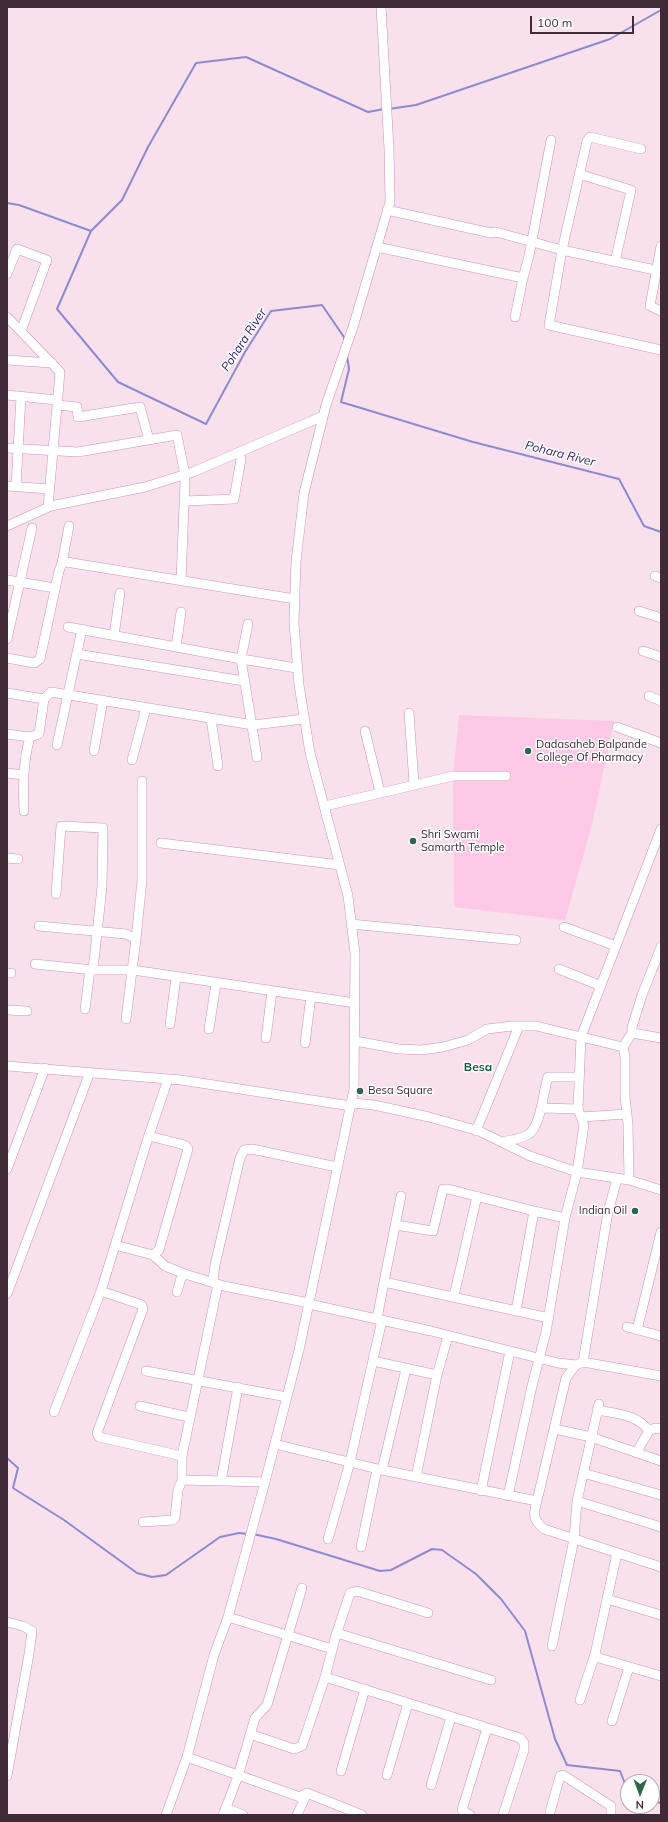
<!DOCTYPE html>
<html>
<head>
<meta charset="utf-8">
<style>
	body { margin:0 }
	#map { position:relative; width:668px; height:1822px; overflow:hidden; background:#f8e0ed; font-family:Mulish,sans-serif }
	canvas { display:block }
	.frame { position:absolute; inset:0; border:8px solid #412a37; pointer-events:none }
	.north { position:absolute; left:620px; top:1774px; width:40px; height:40px; box-sizing:border-box; background:#fff; border:1px solid #b3aaaf; border-radius:50%; rotate:181deg; font-size:11px; font-weight:700; line-height:16px; text-align:center; color:#412a37 }
	.north::after { content:''; display:block; margin:auto; width:14px; height:18px; background:#2c664f; clip-path:polygon(50% 0,100% 100%,50% 72%,0 100%) }
	.scale { position:absolute; left:530px; top:16px; width:104px; height:18px; box-sizing:border-box; border:2px solid #412a37; border-top:0; padding-left:5px; font-size:12px; line-height:14px; white-space:nowrap; color:#412a37; -webkit-text-stroke:3px #fff; paint-order:stroke }
</style>
</head>
<body>
<div id="map">
<canvas width="668" height="1822"></canvas>
<div class="frame"></div>
<div class="north">N</div>
<div class="scale">100 m</div>
</div>
<script>
const ctx = document.querySelector('canvas').getContext('2d');
ctx.lineJoin = 'round';
function fillPath(path, color) {
  ctx.fillStyle = color;
  ctx.fill(path, 'evenodd');
}
function trace(path, color, width, dash) {
  ctx.strokeStyle = color;
  ctx.lineWidth = width;
  ctx.lineCap = dash ? 'butt' : 'round';
  ctx.setLineDash(dash || []);
  ctx.stroke(path);
}
function write(font, color, halo, rows, align = 'center') {
  ctx.font = font + ' Mulish,sans-serif';
  ctx.lineWidth = 3;
  ctx.setLineDash([]);
  ctx.textBaseline = 'middle';
  ctx.strokeStyle = halo;
  ctx.fillStyle = color;
  for (const [text, x, y, turn = 0] of rows) {
    ctx.save();
    ctx.translate(x, y);
    ctx.rotate((+turn || 0) * Math.PI / 180);
    ctx.textAlign = isNaN(turn) ? turn : align;
    if (halo) ctx.strokeText(text, 0, 0);
    ctx.fillText(text, 0, 0);
    ctx.restore();
  }
}
fillPath(new Path2D(`
	M459,715L614,721L592,824L565,920L454,907L453,776Z`), '#ffc9e6');
trace(new Path2D(`
	M389,109L416,105L610,39L661,10
	M7,203L19,205L91,231L57,309L118,382L206,424L245,352L271,311L322,305L344,337V342
	M91,231L122,200L148,147L196,63L246,57L368,112L384,109
	M347,356L349,369L341,402L473,442L619,479L644,526L661,532
	M7,1458L18,1468L13,1488L64,1520L137,1573L152,1577L166,1575L220,1537L239,1533L248,1534
	M253,1534L276,1539L380,1571L391,1570L432,1549L442,1550L476,1574L501,1599L525,1631L555,1739L567,1765L620,1771L628,1791
	M652,1801L661,1803`), '#8d8ad1', 2);
const minor = new Path2D(`
	M641,149L590,137L587,141L562,250L549,325L661,350
	M579,174L631,190L615,262
	M387,210L491,233L496,232L562,250L655,270
	M661,246L650,306L661,311
	M377,247L523,278L529,256L551,140
	M7,274L17,249L47,260L21,331
	M7,317L60,372L48,507
	M515,317L523,278
	M7,360L52,363
	M7,395L57,400
	M57,405L77,407L78,417L140,407L149,440
	M7,448L78,452L177,435L185,475
	M7,486L49,489
	M16,486L21,397
	M185,501L234,499L241,459
	M7,526L51,506L145,487L193,472L323,416
	M62,563L69,526
	M655,576L661,578
	M7,580L55,588
	M181,581L185,480
	M639,611L661,618
	M248,624L241,659L257,757
	M68,627L241,659L297,668
	M114,636L120,593
	M7,639L32,528
	M176,647L181,612
	M643,651L661,657
	M77,654L244,681
	M7,658L34,663L40,659L59,571L62,563L66,562L295,599
	M7,693L44,699L51,692L253,725L304,719
	M649,696L661,701
	M409,713L414,784
	M211,719L218,766
	M617,727L661,743
	M365,731L380,792
	M7,734L30,737
	M57,745L82,629
	M94,751L103,700
	M132,760L146,708
	M7,773L24,775
	M325,806L453,776H506
	M24,811C23,785 23,761 30,737L39,734L44,699
	M161,843L340,865
	M7,858L18,859
	M56,894L61,826L103,828L102,887L93,970
	M351,924L516,940
	M39,926L126,934L136,939
	M564,927L616,946
	M35,964L93,970H133L355,1003
	M559,969L601,986
	M7,973H11
	M85,1009L90,969
	M7,1010L27,1011
	M126,1019L136,939L142,880V781
	M170,1024L176,977
	M209,1029L216,983
	M632,1033L661,1038
	M266,1038L272,991
	M355,1041L399,1049L421,1050L443,1047L468,1040L487,1029L512,1026H536L623,1047L625,1057V1096L628,1124L629,1180
	M305,1043L311,996
	M623,1047L632,1033V1027L642,995L661,947
	M7,1066L181,1080L351,1106
	M168,1079L147,1141L101,1291L142,1305L143,1309L97,1433L99,1437L182,1456
	M352,1103L374,1105L429,1117L479,1131L530,1156L577,1172L629,1180L661,1190
	M541,1108L578,1109
	M581,1117L627,1114
	M476,1131L519,1026
	M149,1136L181,1144L186,1146L188,1149L159,1250L153,1255
	M502,1142C510,1140 522,1139 529,1134C541,1125 543,1092 548,1077H579
	M7,1169L45,1068
	M534,1211L565,1218
	M396,1225L433,1231L443,1189H448L534,1211L516,1311
	M115,1245L153,1255L165,1266L185,1274
	M213,1281L215,1265L240,1158L244,1150L252,1149L337,1167
	M384,1282L401,1196
	M177,1292L181,1278L185,1274L224,1286L309,1303
	M7,1294L90,1072
	M454,1296L477,1196
	M309,1304L431,1331L558,1363L576,1365L583,1362L661,1376
	M377,1319L384,1282L549,1318
	M627,1327L661,1336
	M637,1330L661,1232
	M373,1361L437,1375
	M583,1362L608,1212L617,1179
	M146,1371L287,1397
	M140,1406L189,1417
	M597,1410C617,1414 637,1414 649,1431
	M54,1412L101,1291
	M555,1429L591,1437L661,1461
	M275,1444L382,1470L537,1501C533,1514 533,1520 544,1529L661,1567
	M636,1453L649,1431L655,1428L661,1429
	M382,1470L406,1369
	M583,1473L661,1495
	M416,1477L437,1375L448,1336
	M182,1480L265,1482
	M221,1481L238,1387
	M481,1491L510,1351
	M508,1496L532,1386L546,1332L565,1218L577,1172L584,1125L578,1109L581,1037L661,829
	M537,1501L566,1378L576,1365
	M577,1501L661,1527
	M143,1522L173,1520L175,1518L178,1490L182,1480V1456L218,1284
	M328,1539L350,1462L382,1320
	M361,1547L377,1469
	M617,1553L607,1599L661,1615
	M607,1599L595,1654L599,1658L661,1676
	M228,1617L332,1649
	M7,1622L23,1626L32,1631L29,1654L7,1776
	M336,1635L350,1593L357,1591L428,1613
	M552,1646L574,1539L577,1501L599,1404
	M491,1680L340,1634L336,1635L325,1677L520,1738L524,1743V1750L503,1815
	M580,1700L595,1654
	M612,1721L629,1667
	M250,1734L294,1749L302,1746L325,1677
	M187,1757L300,1797L307,1793L362,1815
	M341,1771L365,1689
	M387,1775L408,1703
	M431,1785L451,1717
	M226,1808L243,1815
	M550,1812L560,1776L563,1775L611,1806V1815
	M166,1815L187,1757L214,1655L228,1617L265,1482L299,1350L354,1089L355,953L348,896L310,753L299,685L294,623L296,561L304,493L326,405L353,327L390,202L389,149L381,7
	M223,1815L238,1776L255,1718L267,1705L302,1588
	M297,1815L307,1793
	M470,1815L462,1810L487,1728`);
trace(minor, '#cd94b3', 10);
trace(minor, '#fff', 9);
for (const [x, y, r, color] of [
	[528,751,4,"#2c664f"],
	[413,841,4,"#2c664f"],
	[360,1091,4,"#2c664f"],
	[635,1211,4,"#2c664f"]
]) {
  const dot = new Path2D();
  dot.arc(x, y, r, 0, 2 * Math.PI);
  ctx.fillStyle = color;
  ctx.fill(dot);
  trace(dot, '#fff', 1.5);
}
write('11px', '#412a37', '#fff', [
	["Dadasaheb Balpande",536,745],
	["College Of Pharmacy",536,758],
	["Shri Swami",421,835],
	["Samarth Temple",421,848],
	["Besa Square",368,1091],
	["Indian Oil",627,1211,"right"]
], 'left');
write('italic 12px', '#302073', '#fff', [
	["Pohara River",244,340,-57],
	["Pohara River",560,454,14]
]);
write('bold 12px', '#175d44', '#fff', [
	["Besa",478,1067]
]);
</script>
</body>
</html>
